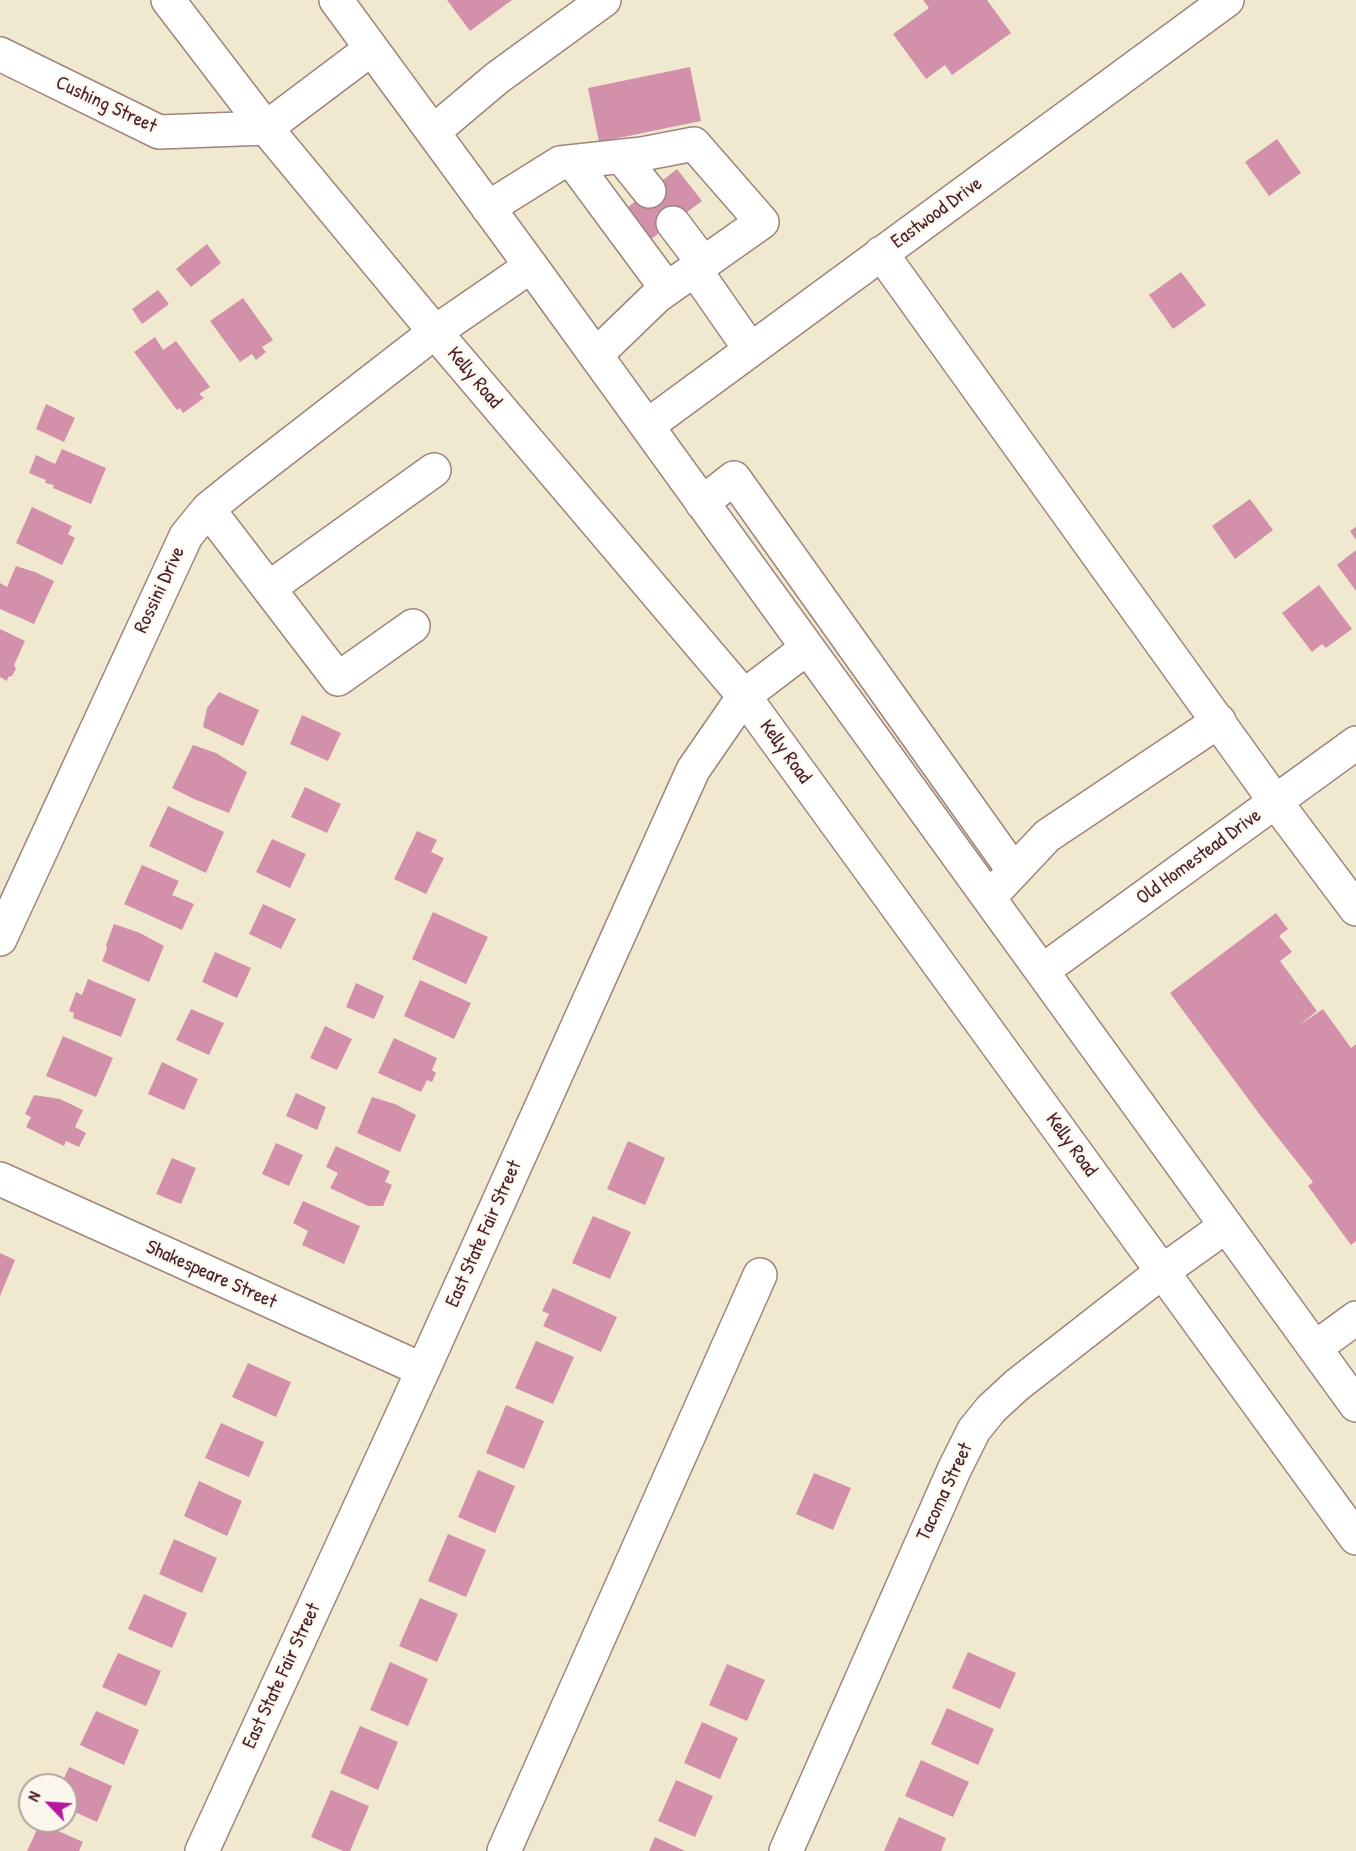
<!DOCTYPE html>
<html>
<head>
<meta charset="utf-8">
<style>
	body { margin:0 }
	#map { position:relative; width:1356px; height:1851px; overflow:hidden; background:#f1e9cf; font-family:"Patrick Hand",sans-serif }
	canvas { display:block }
	.north { position:absolute; left:18px; top:1773px; width:60px; height:60px; box-sizing:border-box; background:#fbf7ec; border:2px solid #b4a19f; border-radius:50%; rotate:295deg; font-size:16px; font-weight:700; line-height:24px; text-align:center; color:#4a1f2b }
	.north::after { content:''; display:block; margin:auto; width:21px; height:27px; background:#b5179e; clip-path:polygon(50% 0,100% 100%,50% 72%,0 100%) }
</style>
</head>
<body>
<div id="map">
<canvas width="1356" height="1851"></canvas>
<div class="north">N</div>
</div>
<script>
const ctx = document.querySelector('canvas').getContext('2d');
ctx.lineJoin = 'round';
function fillPath(path, color) {
  ctx.fillStyle = color;
  ctx.fill(path, 'evenodd');
}
function trace(path, color, width, dash) {
  ctx.strokeStyle = color;
  ctx.lineWidth = width;
  ctx.lineCap = dash ? 'butt' : 'round';
  ctx.setLineDash(dash || []);
  ctx.stroke(path);
}
function write(font, color, halo, rows, align = 'center') {
  ctx.font = font + ' "Patrick Hand",sans-serif';
  ctx.lineWidth = 4.5;
  ctx.setLineDash([]);
  ctx.textBaseline = 'middle';
  ctx.strokeStyle = halo;
  ctx.fillStyle = color;
  for (const [text, x, y, turn = 0] of rows) {
    ctx.save();
    ctx.translate(x, y);
    ctx.rotate((+turn || 0) * Math.PI / 180);
    ctx.textAlign = isNaN(turn) ? turn : align;
    if (halo) ctx.strokeText(text, 0, 0);
    ctx.fillText(text, 0, 0);
    ctx.restore();
  }
}
fillPath(new Path2D(`
	M447,0H512L470,31Z
	M923,0H987L1011,33L952,75L945,65L926,79L893,34L929,8Z
	M690,67L701,121L599,142L588,88Z
	M1277,139L1301,173L1269,196L1245,162Z
	M677,169L702,201L643,245L619,214Z
	M207,244L221,263L191,287L176,269Z
	M1181,272L1206,305L1173,329L1149,295Z
	M158,290L169,304L142,324L132,309Z
	M243,298L273,340L262,347L266,352L256,360L252,354L240,362L210,321Z
	M155,337L163,350L176,341L210,387L199,394L204,398L183,413L180,408L177,410L134,352Z
	M46,404L75,418L64,442L36,429Z
	M62,449L106,468L91,504L53,488L54,485L45,483L46,480L29,473L36,455L55,464Z
	M1250,499L1273,530L1235,559L1212,526Z
	M32,507L72,526L68,534L75,538L62,565L16,543Z
	M1356,527V540L1350,531Z
	M1356,550V591L1337,565Z
	M16,566L35,572L54,581L34,624L0,609V583L7,587Z
	M1319,585L1352,629L1326,648L1322,644L1312,652L1282,613Z
	M0,629L25,641L14,665L16,669L12,676L8,677L7,681L0,677Z
	M219,692L259,710L243,746L203,727L207,708Z
	M302,715L341,733L328,761L290,744Z
	M193,745L216,753L247,772L229,813L194,799L172,788Z
	M305,787L341,804L327,833L291,817Z
	M168,806L224,832L206,873L149,846Z
	M417,831L437,840L431,852L444,858L426,894L394,879Z
	M272,839L306,854L290,888L256,872Z
	M142,865L179,881L172,895L194,904L182,930L124,904Z
	M263,904L296,919L281,949L249,934Z
	M433,912L488,937L466,984L412,959Z
	M1276,913L1288,929L1279,936L1292,952L1280,961L1317,1011L1298,1026L1323,1009L1351,1048L1356,1044V1241L1351,1245L1308,1186L1313,1182L1260,1115L1170,993Z
	M114,924L140,933L164,946L149,982L102,961L107,949L106,945Z
	M215,952L251,968L237,998L202,982Z
	M88,979L136,999L121,1037L73,1018L74,1013L69,1011L76,992L82,995Z
	M420,980L471,1003L454,1039L404,1016Z
	M356,983L384,996L374,1019L346,1007Z
	M191,1009L224,1023L209,1055L176,1040Z
	M325,1026L352,1039L337,1070L310,1058Z
	M63,1036L113,1058L96,1097L46,1076Z
	M394,1038L437,1058L432,1070L436,1073L432,1082L427,1080L421,1092L378,1073Z
	M162,1062L198,1079L184,1110L148,1094Z
	M296,1093L326,1107L317,1130L286,1116Z
	M34,1095L60,1099L83,1110L75,1127L86,1133L79,1147L66,1141L64,1146L26,1127L31,1117L25,1114Z
	M372,1097L395,1104L416,1115L400,1152L357,1133Z
	M628,1141L665,1158L645,1205L607,1189Z
	M276,1143L303,1155L289,1186L262,1174Z
	M336,1146L390,1171L385,1182L392,1185L383,1206H368L330,1188L338,1173L326,1167Z
	M172,1158L196,1168L181,1204L156,1194Z
	M303,1201L360,1226L344,1264L302,1245L308,1231L293,1223Z
	M593,1216L631,1232L610,1279L572,1263Z
	M0,1253L15,1260L0,1296Z
	M553,1288L617,1317L601,1352L543,1326L549,1314L542,1311Z
	M536,1341L574,1357L553,1404L515,1388Z
	M248,1363L291,1382L276,1417L232,1397Z
	M506,1405L544,1421L524,1469L486,1453Z
	M221,1423L264,1442L249,1477L205,1458Z
	M478,1470L515,1486L495,1533L458,1517Z
	M814,1473L851,1488L833,1530L796,1514Z
	M199,1481L242,1501L227,1536L184,1516Z
	M448,1534L486,1550L466,1597L428,1581Z
	M174,1539L217,1558L202,1593L159,1574Z
	M144,1594L187,1613L172,1648L128,1629Z
	M420,1598L458,1614L437,1662L399,1646Z
	M968,1652L1016,1673L1000,1709L952,1688Z
	M118,1653L161,1671L146,1706L102,1687Z
	M390,1662L428,1679L408,1726L370,1710Z
	M727,1664L765,1680L747,1721L709,1705Z
	M947,1708L994,1729L978,1765L931,1744Z
	M96,1711L139,1730L124,1765L80,1745Z
	M702,1722L738,1738L720,1779L684,1763Z
	M360,1726L398,1742L378,1790L340,1773Z
	M921,1760L969,1782L953,1817L905,1796Z
	M69,1767L112,1786L97,1822L66,1808V1785H61Z
	M676,1780L713,1796L695,1837L658,1821Z
	M331,1790L369,1806L350,1851H343L311,1837Z
	M899,1817L946,1838L941,1851H884Z
	M40,1823L83,1842L79,1851H27Z
	M655,1837L685,1851H649Z`), '#d390aa');
const minor = new Path2D(`
	M168,0L266,128L435,332L744,696L1356,1538
	M336,0L531,266L1356,1405
	M0,54L159,132L266,128L371,49
	M433,132L497,78L604,0
	M621,156L649,191
	M573,162L667,289
	M488,208L560,163L642,154L694,144L762,222L657,296L596,355
	M673,223L704,264
	M881,253L1275,801L1356,909
	M695,270L750,349
	M647,426L1227,0
	M702,503L734,478L1014,871
	M208,509L338,679L413,626
	M269,588L434,470
	M1000,886L1047,836L1219,721
	M0,939L186,536L208,509L239,484L435,332L531,266
	M1042,971L1356,743
	M0,1179L423,1370
	M1315,1348L1356,1318
	M202,1851L423,1370L693,770L744,696L807,648
	M504,1851L760,1275
	M786,1851L954,1470L974,1430L991,1409L1017,1385L1163,1271L1226,1226`);
trace(minor, '#9e847d', 36);
trace(minor, '#fff', 33);
write('20px', '#4a1f2b', '#fbf7ec', [
	["Cushing Street",106,105,25],
	["Eastwood Drive",937,213,-36],
	["Kelly Road",474,378,50],
	["Rossini Drive",160,590,-65],
	["Kelly Road",785,752,54],
	["Old Homestead Drive",1199,857,-36],
	["Kelly Road",1071,1145,54],
	["East State Fair Street",484,1234,-66],
	["Shakespeare Street",211,1275,24],
	["Tacoma Street",945,1492,-65],
	["East State Fair Street",282,1676,-65]
]);
</script>
</body>
</html>
